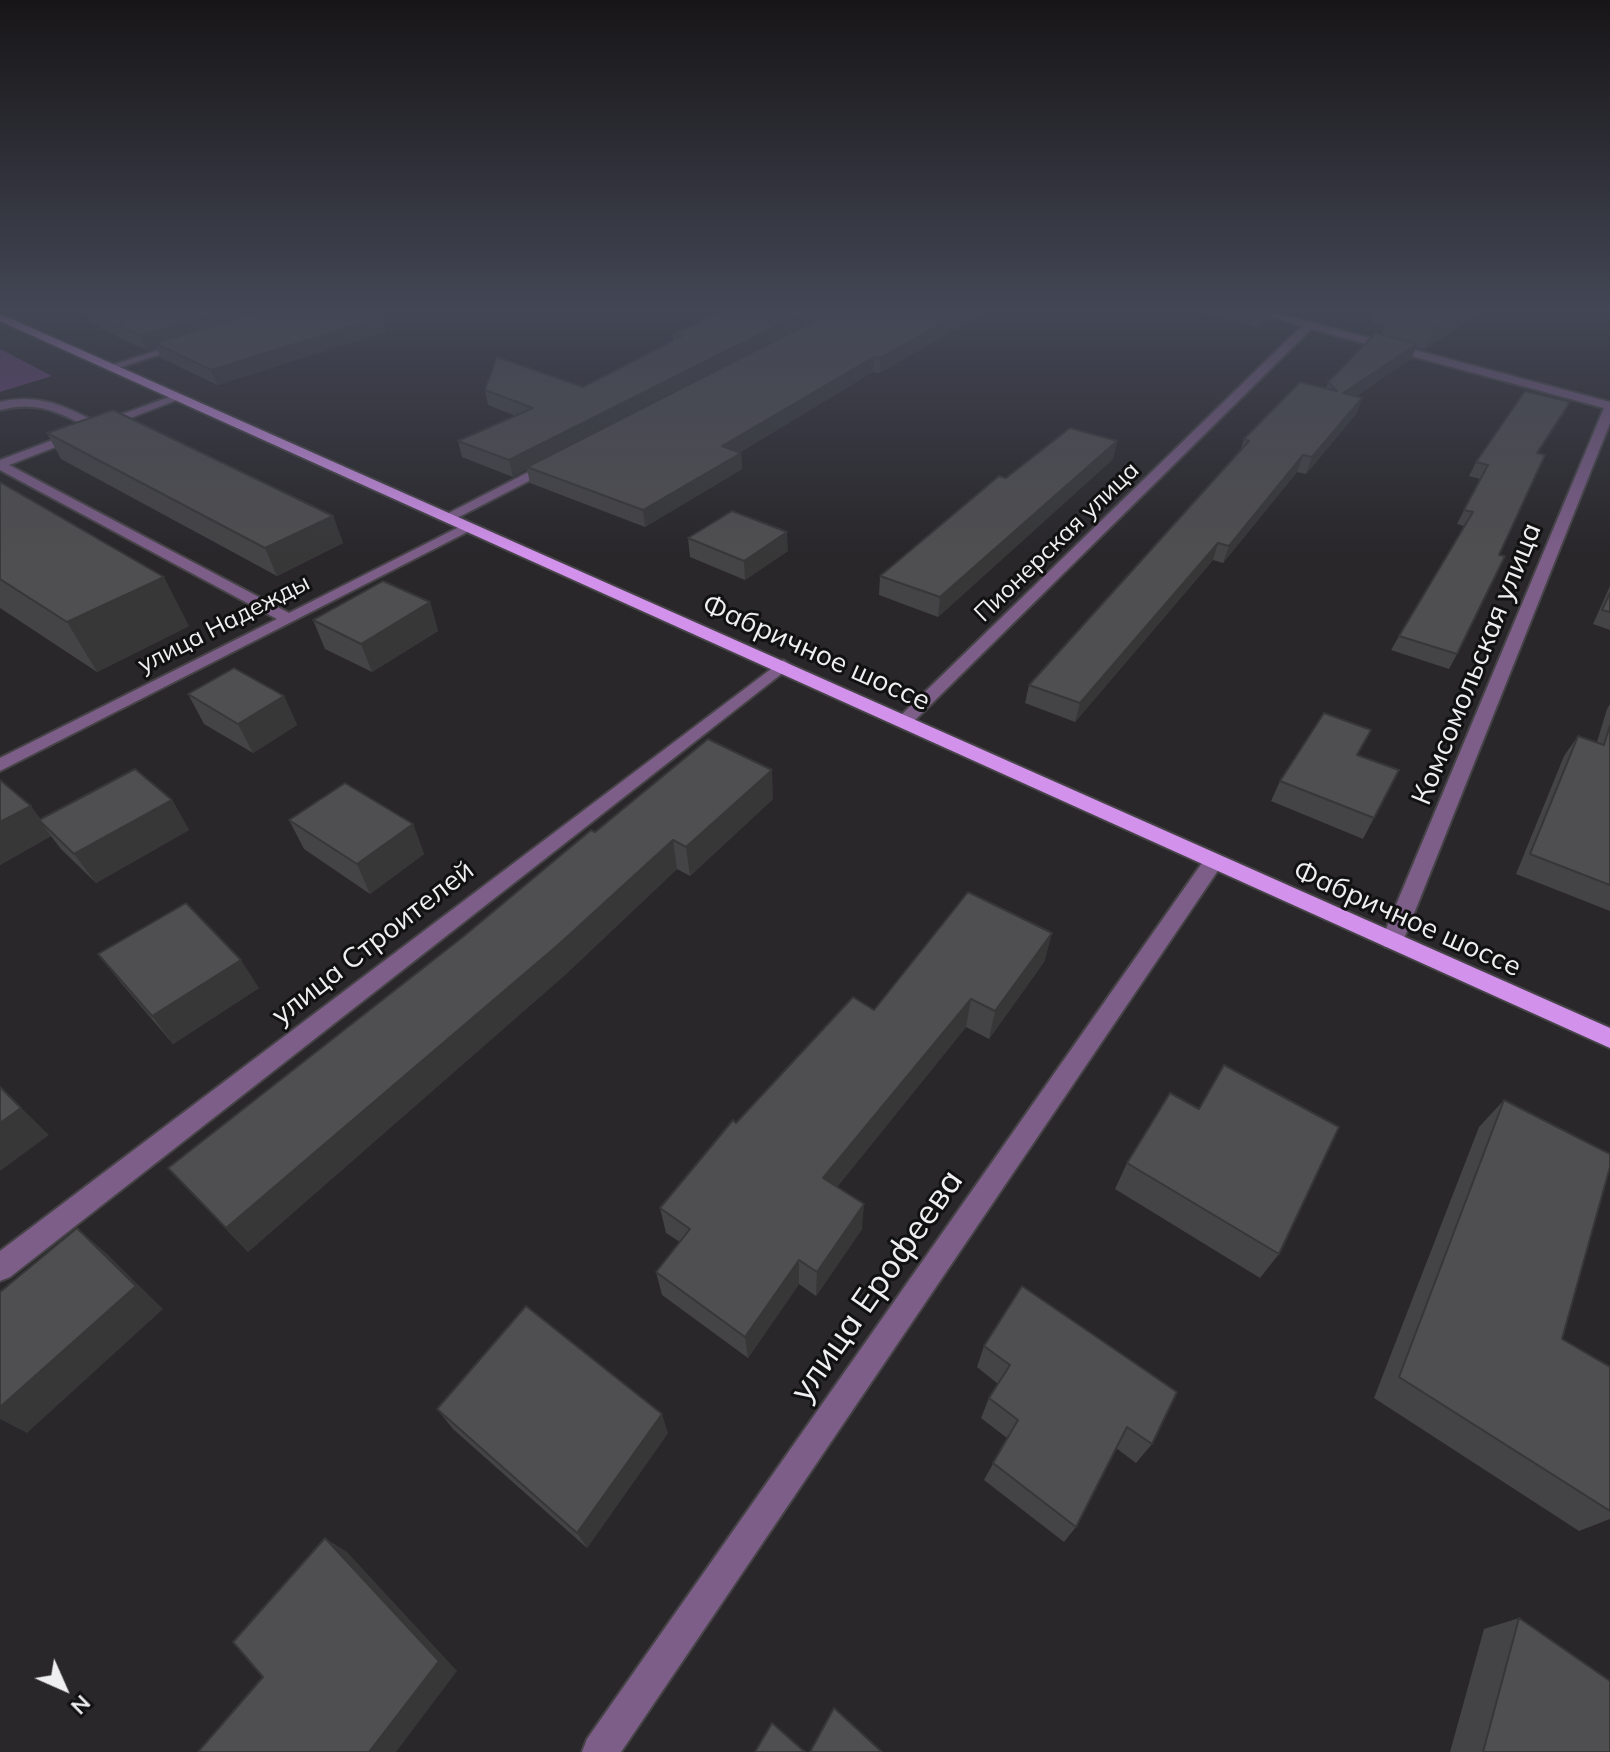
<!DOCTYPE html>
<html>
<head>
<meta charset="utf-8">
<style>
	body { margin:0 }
	#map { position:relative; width:1610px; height:1752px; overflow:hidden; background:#29272a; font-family:Mulish,sans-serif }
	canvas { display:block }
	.north { position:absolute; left:24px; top:1648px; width:80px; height:80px; -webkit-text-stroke:6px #111112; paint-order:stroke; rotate:135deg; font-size:22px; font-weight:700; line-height:32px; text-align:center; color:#efeef0 }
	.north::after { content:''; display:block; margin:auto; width:28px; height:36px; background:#efeef0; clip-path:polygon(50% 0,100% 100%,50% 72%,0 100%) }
</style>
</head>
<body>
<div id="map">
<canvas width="1610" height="1752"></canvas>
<div class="north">N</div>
</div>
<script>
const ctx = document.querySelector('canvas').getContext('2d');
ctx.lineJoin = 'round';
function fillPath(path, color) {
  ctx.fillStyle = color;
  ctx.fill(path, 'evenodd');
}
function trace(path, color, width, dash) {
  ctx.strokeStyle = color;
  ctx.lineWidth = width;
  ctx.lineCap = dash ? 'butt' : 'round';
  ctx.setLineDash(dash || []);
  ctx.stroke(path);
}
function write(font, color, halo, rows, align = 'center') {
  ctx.font = font + ' Mulish,sans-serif';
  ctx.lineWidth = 6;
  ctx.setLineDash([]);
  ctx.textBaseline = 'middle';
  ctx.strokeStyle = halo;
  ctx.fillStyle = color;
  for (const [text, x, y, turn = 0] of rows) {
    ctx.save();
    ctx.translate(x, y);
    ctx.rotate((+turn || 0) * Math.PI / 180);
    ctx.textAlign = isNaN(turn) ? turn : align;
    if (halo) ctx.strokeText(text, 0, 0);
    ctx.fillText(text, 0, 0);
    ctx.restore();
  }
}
fillPath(new Path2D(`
	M0,349L52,376L0,392Z`), '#6b407b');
const minor = new Path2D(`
	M1239,308H1257L1610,402V423L1403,941L1399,947H1385L1381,941L1604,408L1311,329L910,725L904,726L895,721L1302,326Z
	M180,343L189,345L115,369L106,367Z
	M172,396L182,398L9,465L289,613L465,524L477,527L0,771V758L277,619L0,470V460L87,427C57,411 35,401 0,410V402C38,393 65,406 98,423Z
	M552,460L558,464L556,467L453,520L441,517Z
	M783,660L791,665L789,668L10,1277L0,1281V1251Z
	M1214,854L1224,861L1221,866L621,1752H582L587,1739L1207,856Z`);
const major = new Path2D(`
	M0,314L1610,1028V1048L0,321Z`);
trace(minor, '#454346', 4);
trace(major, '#454346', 4);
fillPath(minor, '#7d5e89');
fillPath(major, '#d292ec');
fillPath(new Path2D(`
	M729,308H992L880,373L873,372L740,452L741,453L742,469L645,527L530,483L527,469L513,477L462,457L458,441L516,416L488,405L485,390L583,387L673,341V334Z
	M1183,308H1282L1279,311L1272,309L1269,320L1260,328Z
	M1374,308H1486L1425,350L1416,347L1411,359L1356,396L1362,398L1356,414L1306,474L1297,472L1223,563L1213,560L1075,722L1025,703L1029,685L1240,451L1244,439L1326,389L1328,382L1382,334L1385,325L1370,321Z
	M84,309L386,332L217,385L161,358L157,348L147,351L91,323Z
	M1570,402L1563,415L1538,453L1499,555L1457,654L1449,669L1391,650L1399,636L1464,526L1457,524L1480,479L1469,476L1476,462Z
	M47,433L333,516L343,543L277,576L61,459Z
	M1117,441L1113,459L938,617L879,595L880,576L1006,478Z
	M0,482L189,626L97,672L0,608Z
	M688,538L788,551L745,580L690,557Z
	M1610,586V630L1593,624Z
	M430,602L438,631L372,672L325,649L313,620Z
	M188,694L284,696L297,725L253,753L204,724Z
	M1610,704V911L1516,874L1564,756L1578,736L1597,742L1607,709Z
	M1358,755L1374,818L1363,839L1271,801L1280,781Z
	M0,780L41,819L172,800L189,830L96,883L61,849L51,836L0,865Z
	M773,799L690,876L677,869L566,974L248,1252L168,1168L464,936L595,832Z
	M289,820L413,824L424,854L370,894L304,849Z
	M1052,933L1044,962L989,1039L966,1027L837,1187L862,1229L816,1296L799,1284L748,1358L662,1295L656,1272L680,1242L666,1233L660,1208L736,1123Z
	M98,954L259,988L173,1044L121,983Z
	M1504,1100L1562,1339L1610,1367V1519L1579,1531L1374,1398L1479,1127Z
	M1127,1163L1279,1254L1260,1278L1115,1189Z
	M1022,1286L1152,1444L1136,1463L1116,1448L1076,1527L1064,1542L984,1480L1007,1438L981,1418L989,1398L998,1384L977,1367L984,1346Z
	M437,1409L668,1433L587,1548L453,1429Z
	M1519,1618L1610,1752H1450L1484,1629Z`), '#444345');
fillPath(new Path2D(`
	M233,308H286L155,343L157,348L147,351L141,336Z
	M812,308H840L527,467V469L513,477L509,460Z
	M969,308H992L880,373V358Z
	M1272,308L1269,320L1260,328L1263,316Z
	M1462,308H1486L1425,350L1435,326Z
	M382,317L386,332L217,385L211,370Z
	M1417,344L1411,359L1338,409L1343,393Z
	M874,357L873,372L723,463L722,446Z
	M1362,398L1356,414L1306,474L1312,457Z
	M1570,402L1563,415L1529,466L1537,453Z
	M1117,441L1113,459L938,617L940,597Z
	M741,453L742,469L645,527L643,510Z
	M1303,455L1297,472L1223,563L1229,546Z
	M333,516L343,543L277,576L265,548Z
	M787,532L788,551L745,580L744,561Z
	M1218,543L1213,560L1075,722L1080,703Z
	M164,577L189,626L97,672L67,622Z
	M430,602L438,631L372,672L361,644Z
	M284,696L297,725L253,753L238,724Z
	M772,770L773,799L690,876L686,847Z
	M172,800L189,830L96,883L74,854Z
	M31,806L48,829L39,820L51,836L0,865V822Z
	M413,824L424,854L370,894L357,864Z
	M673,840L677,869L566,974L248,1252L226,1228Z
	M1052,933L1044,962L989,1039L995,1011Z
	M241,960L259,988L173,1044L152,1016Z
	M971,999L966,1027L823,1204V1178Z
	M0,1087L49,1135L0,1171Z
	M864,1204L862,1229L816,1296L817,1272Z
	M77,1228L105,1252L163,1309L27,1433L0,1419V1407Z
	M799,1260V1284L748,1358L745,1337Z
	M662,1414L668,1433L587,1548L577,1533Z
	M325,1538L347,1552L457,1671L396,1752H369Z`), '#373738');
const building = new Path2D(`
	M86,308H233L141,336L84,309Z
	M271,308H358L382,317L211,370L155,343Z
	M729,308H812L509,460L458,441L533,408L485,390L497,357L583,387L682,336L673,334Z
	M839,308H969L880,358L874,357L722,446L741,453L643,510L527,467Z
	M1232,308H1272L1263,316Z
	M1395,308H1462L1435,326L1389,314Z
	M1376,333L1417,344L1343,393L1362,398L1312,457L1303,455L1229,546L1218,543L1080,703L1029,685L1249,441L1244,439L1300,382L1337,391L1328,382Z
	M1525,391L1570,402L1537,453L1545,455L1499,555L1505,556L1457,654L1399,636L1473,512L1464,510L1488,465L1476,462Z
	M113,410L333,516L265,548L47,433Z
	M1070,428L1117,441L940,597L880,576L999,476L1006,478Z
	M0,482L164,577L67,622L0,579Z
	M732,511L787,532L744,561L688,538Z
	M383,581L430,602L361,644L313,620Z
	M1610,593V612L1602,610Z
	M234,668L284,696L238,724L188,694Z
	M1324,713L1371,730L1357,755L1399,770L1374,818L1280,781Z
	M1610,725V885L1530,854L1578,736L1604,745Z
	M708,739L772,770L686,847L673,840L558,945L226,1228L168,1168L464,936L591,830L595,832Z
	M135,769L172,800L74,854L39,820Z
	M0,780L31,806L0,822Z
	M345,783L413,824L357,864L289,820Z
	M968,892L1052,933L995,1011L971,999L823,1178L864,1204L817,1272L799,1260L745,1337L656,1272L690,1229L660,1208L733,1120L736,1123L853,997L874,1010Z
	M186,903L241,960L152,1016L98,954Z
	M1224,1065L1339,1127L1279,1254L1127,1163L1170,1093L1199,1109Z
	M0,1087L21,1108L0,1123Z
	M1504,1100L1610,1154V1167L1562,1339L1610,1367V1511L1399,1377Z
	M77,1228L136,1286L0,1407V1292Z
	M1022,1286L1177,1392L1152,1444L1127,1427L1076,1527L993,1463L1018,1420L989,1398L1010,1365L984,1346Z
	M526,1306L662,1414L577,1533L437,1409Z
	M325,1538L439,1661L369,1752H198L263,1677L233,1642Z
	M1519,1618L1610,1681V1752H1483Z
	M834,1708L882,1752H810Z
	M772,1723L805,1752H755Z`);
fillPath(building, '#4f4e50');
trace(building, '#373738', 2);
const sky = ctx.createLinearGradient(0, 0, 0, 554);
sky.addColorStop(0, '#171517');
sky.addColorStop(0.56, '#434755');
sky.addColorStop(1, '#43475500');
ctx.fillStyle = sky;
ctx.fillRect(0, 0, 1610, 554);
write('24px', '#efeef0', '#111112', [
	["Пионерская улица",1057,542,-44],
	["улица Надежды",224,624,-27]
]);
write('28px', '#efeef0', '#111112', [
	["Фабричное шоссе",816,653,24],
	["Комсомольская улица",1477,664,-68],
	["Фабричное шоссе",1407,919,24],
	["улица Строителей",373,943,-38]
]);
write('34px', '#efeef0', '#111112', [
	["улица Ерофеева",877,1286,-55]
]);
</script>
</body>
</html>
